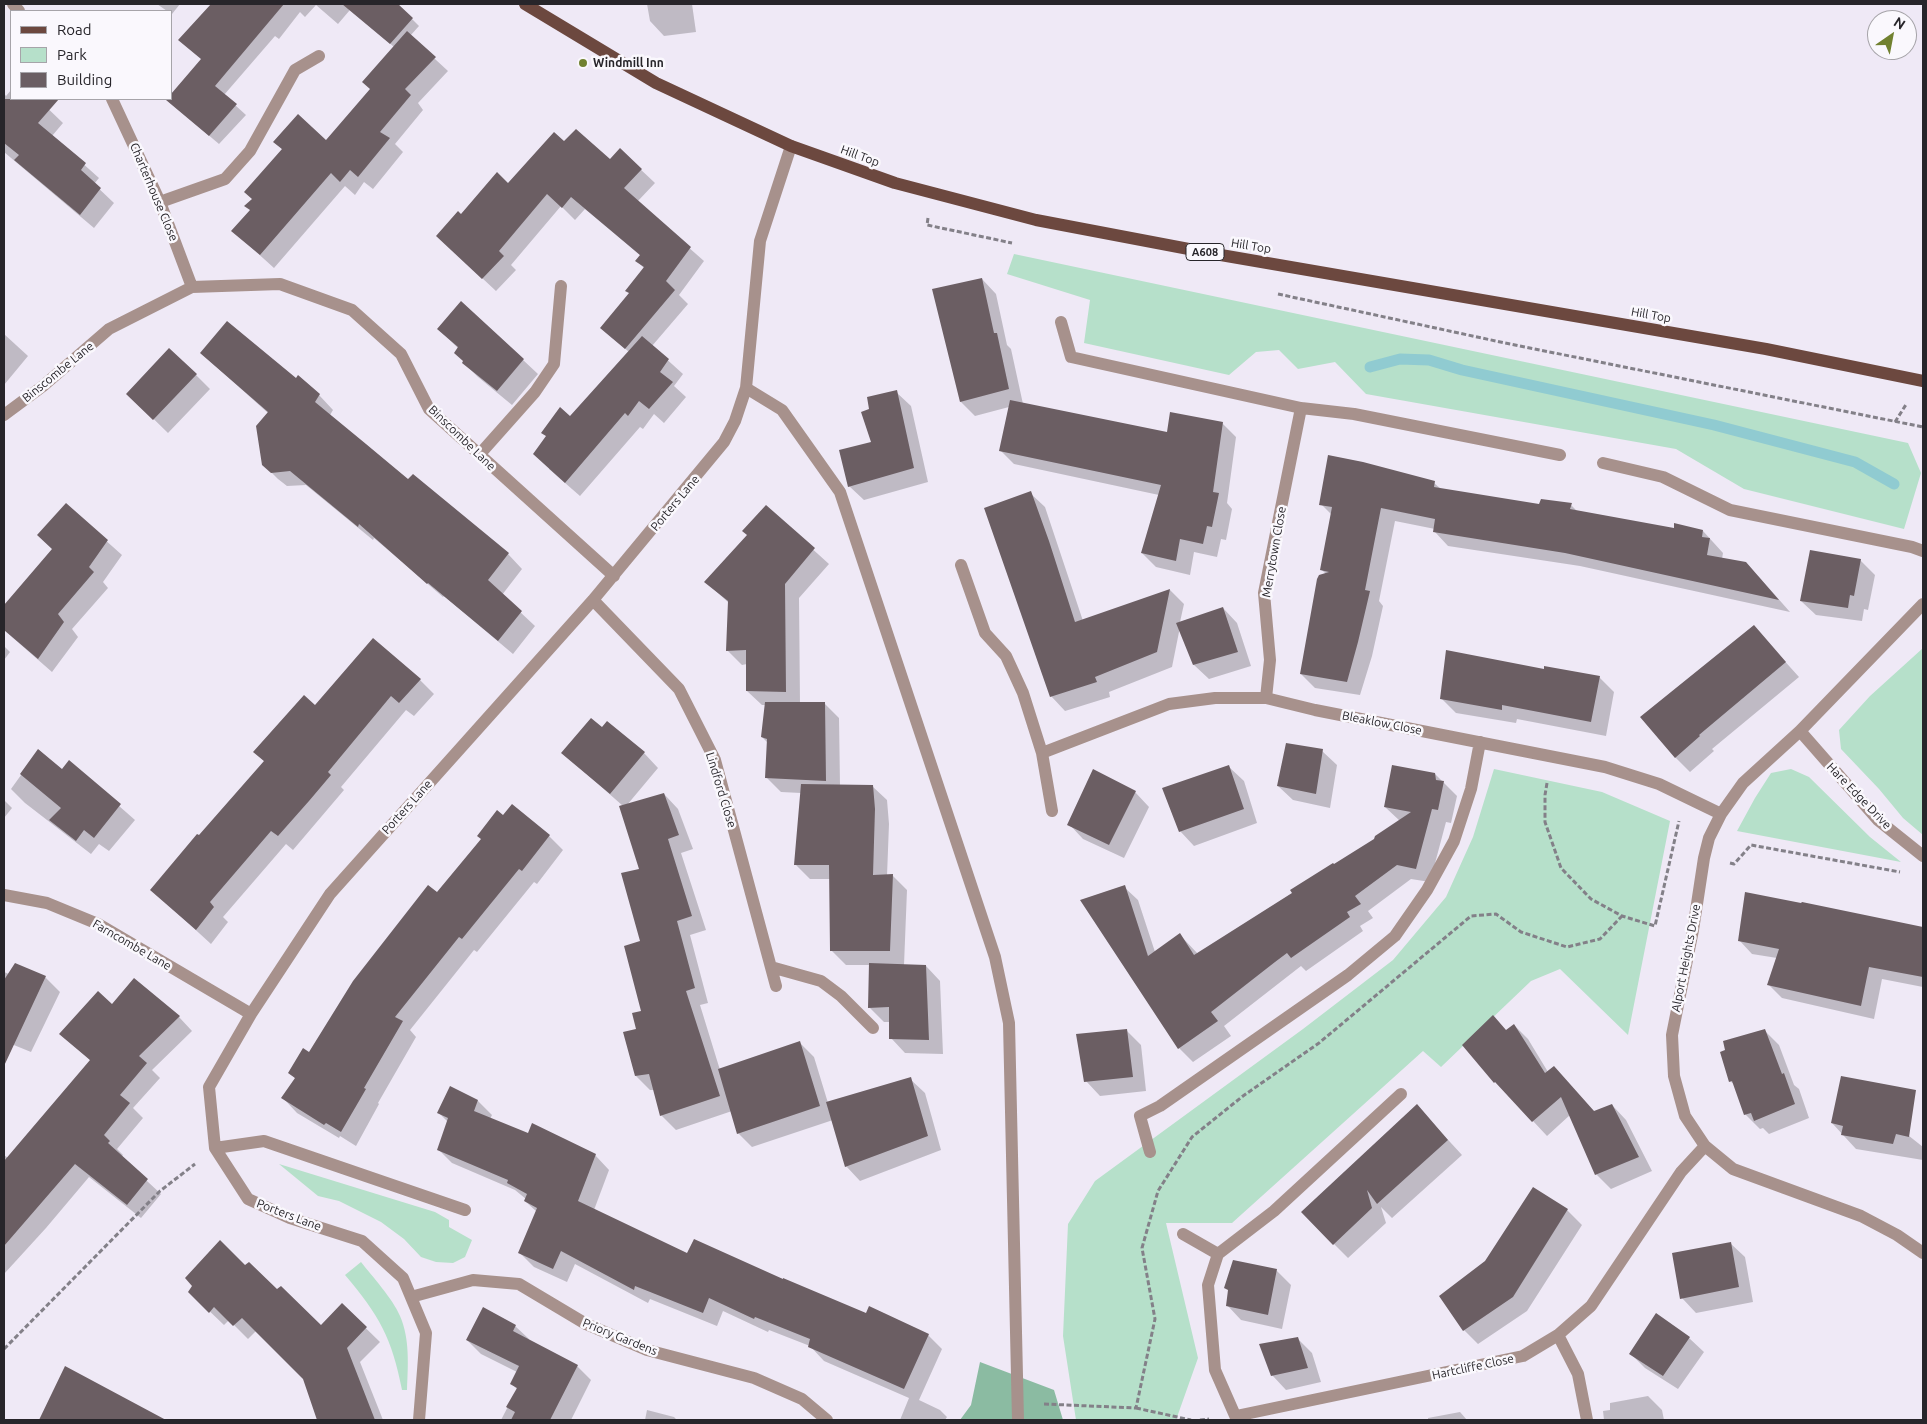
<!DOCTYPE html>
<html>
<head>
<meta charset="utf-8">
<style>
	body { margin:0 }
	#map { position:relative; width:1927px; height:1424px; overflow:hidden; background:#efe9f6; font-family:Ubuntu,sans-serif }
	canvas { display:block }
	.frame { position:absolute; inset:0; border:5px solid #27252a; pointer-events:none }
	.legend { position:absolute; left:10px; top:10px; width:162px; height:90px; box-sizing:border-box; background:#faf8fd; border:1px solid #a6a4a9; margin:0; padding:6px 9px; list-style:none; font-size:15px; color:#27252a }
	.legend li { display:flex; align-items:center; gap:10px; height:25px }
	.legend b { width:25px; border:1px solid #a6a4a9 }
	.north { position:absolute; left:1867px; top:10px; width:50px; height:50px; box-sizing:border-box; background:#faf8fd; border:1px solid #a6a4a9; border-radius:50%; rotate:33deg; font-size:14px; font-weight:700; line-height:20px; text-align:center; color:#27252a }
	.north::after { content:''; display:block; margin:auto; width:18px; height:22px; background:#718130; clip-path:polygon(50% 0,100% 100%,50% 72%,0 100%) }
</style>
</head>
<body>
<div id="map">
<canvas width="1927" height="1424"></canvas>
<div class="frame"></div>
<ul class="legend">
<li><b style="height:6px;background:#6c483f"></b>Road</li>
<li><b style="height:14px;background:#b6e0ca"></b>Park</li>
<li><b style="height:14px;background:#6b5e63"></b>Building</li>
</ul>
<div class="north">N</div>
</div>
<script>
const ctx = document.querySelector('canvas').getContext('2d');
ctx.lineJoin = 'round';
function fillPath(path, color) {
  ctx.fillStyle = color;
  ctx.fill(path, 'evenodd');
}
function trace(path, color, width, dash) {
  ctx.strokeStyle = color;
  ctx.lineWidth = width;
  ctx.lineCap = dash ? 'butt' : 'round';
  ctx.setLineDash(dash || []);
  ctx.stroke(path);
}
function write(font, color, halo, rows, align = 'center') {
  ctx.font = font + ' Ubuntu,sans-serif';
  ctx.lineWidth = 5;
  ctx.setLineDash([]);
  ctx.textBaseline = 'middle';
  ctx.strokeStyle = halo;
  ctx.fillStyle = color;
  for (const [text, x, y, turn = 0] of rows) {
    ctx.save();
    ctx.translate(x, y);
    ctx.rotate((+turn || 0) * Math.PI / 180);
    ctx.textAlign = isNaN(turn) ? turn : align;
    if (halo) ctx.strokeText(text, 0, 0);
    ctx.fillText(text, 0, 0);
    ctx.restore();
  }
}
fillPath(new Path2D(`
	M1014,254L1908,443L1921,473L1904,529L1744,489L1676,449L1366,394L1335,362L1298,369L1279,350L1256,352L1229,375L1084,343L1090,300L1007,274Z
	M1923,648V835L1903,818L1879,789L1841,749L1839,730L1870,696Z
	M1494,769L1602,792L1670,821L1628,1035L1560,969L1531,981L1441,1067L1423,1051L1232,1223H1166L1198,1358L1176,1420H1076L1063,1336L1068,1224L1095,1181L1303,1029L1393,960L1446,897L1473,837Z
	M1791,769L1809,777L1870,837L1901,862L1737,831L1755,798L1771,773Z
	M279,1164L435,1212L449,1220V1227L472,1240L465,1257L453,1263L436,1262L421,1257L404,1239L381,1222L339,1201L318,1196Z
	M361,1262C372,1276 393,1299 400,1316C410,1339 408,1365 407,1390H402C392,1338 379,1315 345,1275Z`), '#b6e0ca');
fillPath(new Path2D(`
	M980,1362L1054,1390L1063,1420H960L971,1405Z`), '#8bbba2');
fillPath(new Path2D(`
	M157,4H180L172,14L171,11H167Z
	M238,4H355L338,24L316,5L305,17L300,12L279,39L275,36L224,95L246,115L219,144L167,100L171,99L202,60L216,28Z
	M386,4H397L419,26L410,36L448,71L418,103L423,110L395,144L403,152L373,189L364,182L355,195L345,186L274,268L233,231L251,211L253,199L283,150L274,142H326L372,89L394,47L368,24Z
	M647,4H692L696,32L664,36L650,21Z
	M11,90V99H38L63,123L52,136L99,178L94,184L114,203L94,228L4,152V93L6,96Z
	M564,143L610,160L620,150L655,183L637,202L704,261L679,295L688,304L652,346L683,374L674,386L686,397L664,423L654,414L643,429L640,427L580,496L549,469L570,418L629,352L602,328L630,294L644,268L637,261L641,256L585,209L575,220L561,206L511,265L516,270L496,291L451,249L461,216L508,185Z
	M982,279L996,294L1007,345L1011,349L1023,404L1168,434L1222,423L1236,437L1227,503L1232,509L1226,540L1221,539L1217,557L1194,552L1190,575L1156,567L1142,553L1159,495L1014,464L1000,450L1009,407L975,416L961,402Z
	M461,302L538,374L512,405L478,377L464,363L465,361L458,348L438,329Z
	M4,334L28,356L4,385Z
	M201,353L296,380L319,395L333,410L330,415L409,481L508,554L522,569L502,595L535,626L513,654L444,596L443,597L374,538L373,540L306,485L287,486L278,479L263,464L268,413Z
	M196,375L210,389L168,433L128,394Z
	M896,392L911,406L928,482L864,500L849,486L872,443L870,410Z
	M1434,483L1441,489L1540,506L1571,505L1578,512L1675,530L1703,531L1723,553L1722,559L1759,577L1790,612L1580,566L1448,546L1435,532V529L1395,521L1379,601L1383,606L1372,656L1360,695L1315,688L1301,674L1326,574L1321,569L1332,515L1321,504Z
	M1030,493L1045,507L1083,621L1170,590L1184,604L1180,622L1223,608L1237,623L1251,666L1209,679L1194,665L1180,627L1172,667L1109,692L1110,697L1065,711L1051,696Z
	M66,505L122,555L103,582L108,588L72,629L78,637L52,672L4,630V607L53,549Z
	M766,507L829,564L799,598L800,703H824L839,718L840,785L872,786L887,800L889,824L887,876H893L907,890L904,965L926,966L940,981L943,1054L905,1053L891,1038V1022H884L869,1007L870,965H846L831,950L830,879H810L796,865L801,793L781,792L766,777L768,743L762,737L766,705H762L747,691V664L742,665L727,650L730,604L706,582L748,536Z
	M1860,560L1875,575L1868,610L1864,609L1862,621L1816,615L1801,601Z
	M1754,627L1799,677L1712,749L1714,751L1690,772L1675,757Z
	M4,646L10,652L4,660Z
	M1545,671L1599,677L1614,692L1606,736L1517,719L1516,723L1456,713L1441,698Z
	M420,680L434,694L414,716L406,710L341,787L344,790L293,850L286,844L223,917L228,922L211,944L152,890L265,762L254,752L315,707Z
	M602,729L644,753L658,768L627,805L664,794L678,809L693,849L681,853L706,930L690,935L708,1003L700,1005L720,1070L800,1043L814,1057L828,1103L910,1079L925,1093L941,1150L860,1181L846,1166L833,1120L752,1147L738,1133L732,1111L676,1130L661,1115L654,1090H650L636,1076L637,1030L642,1012L641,870L623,806L563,753Z
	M39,750L62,771L69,762L135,820L109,851L99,844L91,854L25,803L11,789Z
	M1322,751L1337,765L1330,808L1293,800L1278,786Z
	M1229,767L1244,781L1257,823L1194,846L1180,831Z
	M1435,774L1457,796L1451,823L1446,822L1430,882L1411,879L1368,911L1373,918L1360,926L1363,931L1306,971L1301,966L1224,1026L1231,1036L1193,1062L1179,1048L1124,887L1138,900L1155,952L1180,935L1198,954L1375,840L1400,821L1385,807Z
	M1135,792L1149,807L1124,858L1083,839L1069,824Z
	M4,800L12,808L4,818Z
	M503,817L549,836L563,850L537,884L534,882L477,952L474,950L410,1030L416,1037L378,1103L379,1104L356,1146L340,1136L339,1138L297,1113L283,1098L296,1079L290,1073L309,1053L437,894Z
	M1870,918L1923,928V987L1882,979L1874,1019L1782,998L1769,985L1777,958L1752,954L1739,940Z
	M15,965L45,977L60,992L31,1052L4,1041V972L9,974Z
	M134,980L179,1017L192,1031L152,1070L160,1078L133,1108L143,1118L117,1149L123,1155L121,1157L161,1194L141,1218L89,1177L46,1228L4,1274V1155L8,1158L91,1061L61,1034L112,1006Z
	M1514,1025L1528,1039L1548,1072L1595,1112L1612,1105L1626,1120L1652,1171L1611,1189L1596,1174L1570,1115L1547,1136L1533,1121L1510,1096L1507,1031Z
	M1127,1031L1141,1045L1146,1091L1100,1096L1086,1081Z
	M1765,1031L1779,1045L1794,1085L1799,1089L1809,1118L1769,1134L1763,1128L1760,1129L1745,1114L1735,1085L1730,1081Z
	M1841,1082L1923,1147V1160L1856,1149L1832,1123Z
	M478,1101L492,1115L490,1119L529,1135L595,1155L609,1170L594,1210L688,1254L783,1281L866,1314L928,1335L942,1349L919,1400L940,1410L947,1417L945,1420H900L909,1398L824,1361L810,1346L769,1330L768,1332L723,1311L717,1326L650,1299L648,1303L575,1264L567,1282L534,1267L520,1253L537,1212L525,1201L526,1199L515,1190L452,1163L438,1149L448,1122L438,1112Z
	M1417,1106L1462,1155L1392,1218L1381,1207L1386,1223L1348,1258L1302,1212Z
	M1533,1189L1567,1210L1582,1225L1527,1311L1478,1344L1464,1330L1486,1262Z
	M1730,1243L1745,1257L1753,1302L1696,1313L1682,1298Z
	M245,1267L321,1327L342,1305L380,1342L360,1362L383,1420H318L304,1379L256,1331L248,1339L229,1320L224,1325L203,1305Z
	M1276,1270L1291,1285L1282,1329L1241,1320L1227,1305Z
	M1656,1315L1689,1338L1704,1352L1678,1389L1645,1368L1631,1354Z
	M515,1326L529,1339L528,1341L577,1366L591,1380L571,1420H501L517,1389L512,1384L517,1372L481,1354L467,1340Z
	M1298,1339L1312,1353L1321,1382L1286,1390L1272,1375Z
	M66,1368L135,1408L160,1420H41Z
	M1648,1396L1662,1410L1664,1420H1604L1603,1411L1610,1410V1403Z
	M647,1410L674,1417L677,1420H645Z
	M1460,1412L1467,1420H1428V1418Z`), '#0003');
trace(new Path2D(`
	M1370,367L1400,359L1429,360L1462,370L1714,425L1855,462L1894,484`), '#90cbd1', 11);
fillPath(new Path2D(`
	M211,4H284L215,86L237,104L209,136L166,100L171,99V94L201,59L178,40Z
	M342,4H398L413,18L390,44Z
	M407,31L436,57L405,89L411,95L380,132L390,138L358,177L350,170L340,182L331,173L260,255L231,231L250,210L244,206L252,199L244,192L282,149L273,142L298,114L326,140L370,89L362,82Z
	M4,99H59L38,123L86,163L81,170L101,188L80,215L14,160L19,155L4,143Z
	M576,129L610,159L620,148L642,169L624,188L691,247L666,281L675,290L625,349L600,328L629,293L625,291L644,267L635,261L640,255L571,197L562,208L547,194L499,251L504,256L482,279L436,236L458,211L461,214L497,172L508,183L554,132L564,141Z
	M982,278L994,333H997L1009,389L960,402L932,289Z
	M461,301L524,359L497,391L462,363L463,361L454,353L458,347L437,329Z
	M227,321L296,378L298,375L320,394L315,402L366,444L408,479L413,474L509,553L488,580L522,611L498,641L428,583L427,584L359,524L358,527L290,471L271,473L262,465L256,426L268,412L200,353Z
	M642,336L669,359L660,372L673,382L649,409L639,401L628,416L625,413L565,483L533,454L546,436L541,433L560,407L570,416Z
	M169,348L197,374L153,420L126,394Z
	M897,390L914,468L848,487L839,450L871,442L861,412L869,409L867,397Z
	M1010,400L1167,432L1170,412L1223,422L1213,492L1219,493L1212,527L1207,526L1203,544L1180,539L1176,561L1141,553L1161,485L999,451Z
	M1328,455L1363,462L1435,481L1434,487L1539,504L1541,499L1572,503L1570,509L1674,528V523L1703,530L1702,537L1710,538L1707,555L1746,562L1779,600L1565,553L1433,532L1435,519L1381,508L1365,590L1370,591L1358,642L1347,682L1300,674L1317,579L1319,575L1329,572L1320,570L1332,507L1319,505Z
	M1031,491L1049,541L1075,622L1170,589L1157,652L1095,677L1097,682L1050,697L984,508Z
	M66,503L108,540L89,567L94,572L58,614L64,622L38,659L4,630V605L52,549L37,535Z
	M766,505L815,548L785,584L786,692L746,691V650L726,651L728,601L704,582L747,535L742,531Z
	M1810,550L1861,559L1854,596L1850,595L1848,608L1800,601Z
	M1223,607L1238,652L1193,665L1176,623Z
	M1754,625L1786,662L1699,735L1700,736L1675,758L1640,717Z
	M373,638L421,679L399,703L391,696L328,772L331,775L309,801L278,836L271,831L210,902L214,907L196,930L150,890L197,834L199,835L264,761L253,752L304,695L315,705Z
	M1446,650L1544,669V666L1600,676L1591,722L1502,705V710L1440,699Z
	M765,702H825L826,781L765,778L767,739L761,737Z
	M591,718L602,727L607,721L645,752L610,794L561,753Z
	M1286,743L1323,749L1316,794L1277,786Z
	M38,749L62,769L69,760L121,804L94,838L84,830L76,841L49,820L61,808L20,774Z
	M1229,765L1244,809L1179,832L1162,788Z
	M1392,765L1435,773L1436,780L1444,781L1438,810L1432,809L1416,869L1397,865L1355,896L1361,904L1347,912L1350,917L1291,958L1287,953L1275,962L1211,1012L1218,1021L1178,1049L1080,900L1125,885L1148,956L1180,933L1194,955L1292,893L1290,890L1333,863L1334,864L1374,839L1375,836L1411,812L1384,807Z
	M1093,769L1136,791L1109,845L1067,825Z
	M801,784L873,785L875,809L873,875L893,874L890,951H830L829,865H794Z
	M664,793L679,835L668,839L692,916L677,921L695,988L686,991L720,1096L660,1116L649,1074L635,1076L623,1032L636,1029L632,1013L641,1011L624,946L640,941L621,873L639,869L619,806Z
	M512,804L550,835L522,871L519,869L462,939L459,937L395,1017L403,1021L364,1088L366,1089L341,1132L326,1123L324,1125L281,1098L295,1078L288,1073L303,1048L309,1052L353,981L428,885L437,892L481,839L477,836L497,810L503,815Z
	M1745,892L1801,903L1802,902L1923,927V977L1869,967L1861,1006L1767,985L1779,949L1738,941Z
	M15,963L46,976L4,1066V980Z
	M869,963L926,965L929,1040L889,1039V1007L868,1008Z
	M134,978L180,1016L139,1056L147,1063L120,1095L130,1103L104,1135L110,1141L108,1143L148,1179L127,1205L75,1164L4,1246V1161L90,1060L59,1034L98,991L112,1004Z
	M1493,1015L1506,1030L1514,1024L1545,1073L1554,1066L1594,1111L1612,1104L1639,1157L1595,1175L1561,1097L1532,1122L1495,1082L1494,1083L1462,1045Z
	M1127,1029L1133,1077L1084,1082L1076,1034Z
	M1765,1029L1782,1074L1784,1073L1795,1104L1754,1121L1751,1113L1744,1115L1732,1081L1729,1082L1720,1052L1725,1050L1723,1041Z
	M800,1041L820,1106L737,1134L718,1069Z
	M1841,1076L1916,1090L1909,1137L1896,1134L1893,1144L1841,1135L1843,1126L1831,1123Z
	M911,1077L928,1136L845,1167L826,1102Z
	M450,1086L478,1100L474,1111L528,1133L532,1123L596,1154L578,1201L687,1253L694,1239L783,1279V1278L866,1313L869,1306L929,1334L904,1389L808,1347L810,1339L755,1317L754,1319L709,1298L703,1313L635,1286L634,1290L561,1251L553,1269L518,1253L537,1208L524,1201L527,1194L507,1183L508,1180L437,1150L448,1118L437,1113Z
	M1417,1104L1448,1140L1377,1204L1367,1190L1372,1208L1333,1245L1301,1212Z
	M1533,1187L1568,1209L1513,1297L1463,1331L1439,1296L1485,1261Z
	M220,1240L245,1265L249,1262L277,1289L281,1286L321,1325L342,1303L367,1327L347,1348L375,1420H317L303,1379L242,1318L233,1326L214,1307L209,1313L188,1292L192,1286L185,1278Z
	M1731,1242L1739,1287L1680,1299L1672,1253Z
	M1233,1260L1277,1269L1268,1315L1226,1306L1228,1290L1224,1288Z
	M483,1307L516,1325L513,1331L578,1365L550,1420H511L515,1412L506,1407L517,1388L510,1384L519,1366L466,1340Z
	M1656,1313L1690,1337L1663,1376L1629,1354Z
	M1298,1337L1308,1368L1271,1376L1259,1344Z
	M65,1366L166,1420H39Z`), '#6b5e63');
trace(new Path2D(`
	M928,218L927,225L1012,243
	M1278,294L1505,343L1923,427
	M1895,422L1907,403
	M1547,783L1545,795V822L1561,868L1591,899L1622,916L1655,926L1679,821
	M1730,863L1734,864L1751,845L1900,872
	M4,1349L160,1191L195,1164
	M1044,1404L1136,1408L1155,1319L1142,1248L1158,1191L1192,1137L1243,1096L1319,1043L1471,916L1496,914L1521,932L1567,947L1600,939L1622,916
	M1136,1408L1191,1420
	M1200,1420L1209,1419`), '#838088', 3, [5, 2.5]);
trace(new Path2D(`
	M13,4L19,11
	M112,99L160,202L192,287
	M160,202L225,179L250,151L295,70L319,56
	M1061,322L1071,357L1301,408L1354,414L1560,455
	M746,388L782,410L840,492L995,957L1009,1023L1018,1420
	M4,415L43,386L109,329L192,287L280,284L352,310L401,354L429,409L614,576
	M479,455L535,392L554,364L561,286
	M1603,463L1663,477L1730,510L1912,547L1923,551
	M961,565L985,633L1006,656L1023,693L1042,753L1052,811
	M593,600L679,689L715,760L776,986
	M1923,604L1800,731L1743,783L1721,814L1709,838L1704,858L1693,930L1672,1035L1674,1076L1685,1116L1705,1146L1733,1169L1861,1216L1897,1235L1923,1253
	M1266,698L1270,660L1264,593L1301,408
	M1800,731L1878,820L1923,856
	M1042,753L1169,704L1215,698H1266L1315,710L1605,767L1659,784L1721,814
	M4,895L47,903L98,924L251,1014
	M771,967L821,981L841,996L873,1028
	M215,1148L264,1141L465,1210
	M1150,1152L1140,1116L1160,1106L1348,975L1395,936L1427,890L1454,841L1471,789L1480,742
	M1183,1234L1218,1254
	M411,1297L473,1280L519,1284L586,1324L647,1350L754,1378L802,1399L827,1420
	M1558,1335L1578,1374L1587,1420
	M1236,1416L1523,1356L1558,1335L1591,1306L1681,1172L1705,1146
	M419,1420L426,1333L403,1278L362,1241L290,1218L248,1199L215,1148L209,1087L251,1014L330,894L593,600L724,442L735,421L746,388L760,241L791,146
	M1237,1420L1215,1370L1208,1285L1218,1254L1274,1211L1401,1094`), '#a7918c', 12);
trace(new Path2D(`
	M525,4L656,83L791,146L895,183L1036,220L1215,254L1766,349L1923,381`), '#6c483f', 12);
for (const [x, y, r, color] of [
	[583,63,5,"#718130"]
]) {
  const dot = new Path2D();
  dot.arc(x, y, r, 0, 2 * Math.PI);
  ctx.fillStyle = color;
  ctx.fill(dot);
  trace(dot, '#faf8fd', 2);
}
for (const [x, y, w] of [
	[1205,252,38]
]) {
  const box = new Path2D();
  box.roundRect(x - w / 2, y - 8.5, w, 17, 4);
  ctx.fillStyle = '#faf8fd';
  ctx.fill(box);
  trace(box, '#27252a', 1);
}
write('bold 11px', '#27252a', null, [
	["A608",1205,252]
]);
write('bold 12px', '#27252a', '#faf8fd', [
	["Windmill Inn",593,63]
], 'left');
write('12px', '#27252a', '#faf8fd', [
	["Hill Top",860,156,20],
	["Charterhouse Close",154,192,67],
	["Hill Top",1251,246,9],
	["Hill Top",1651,315,10],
	["Binscombe Lane",58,372,-39],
	["Binscombe Lane",462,438,44],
	["Porters Lane",675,503,-50],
	["Merrytown Close",1274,552,-80],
	["Bleaklow Close",1382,723,11],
	["Lindford Close",721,790,73],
	["Hare Edge Drive",1859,796,46],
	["Porters Lane",407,807,-48],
	["Farncombe Lane",132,945,30],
	["Alport Heights Drive",1686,958,-79],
	["Porters Lane",289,1215,21],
	["Priory Gardens",620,1337,22],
	["Hartcliffe Close",1473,1367,-12]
]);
</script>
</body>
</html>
